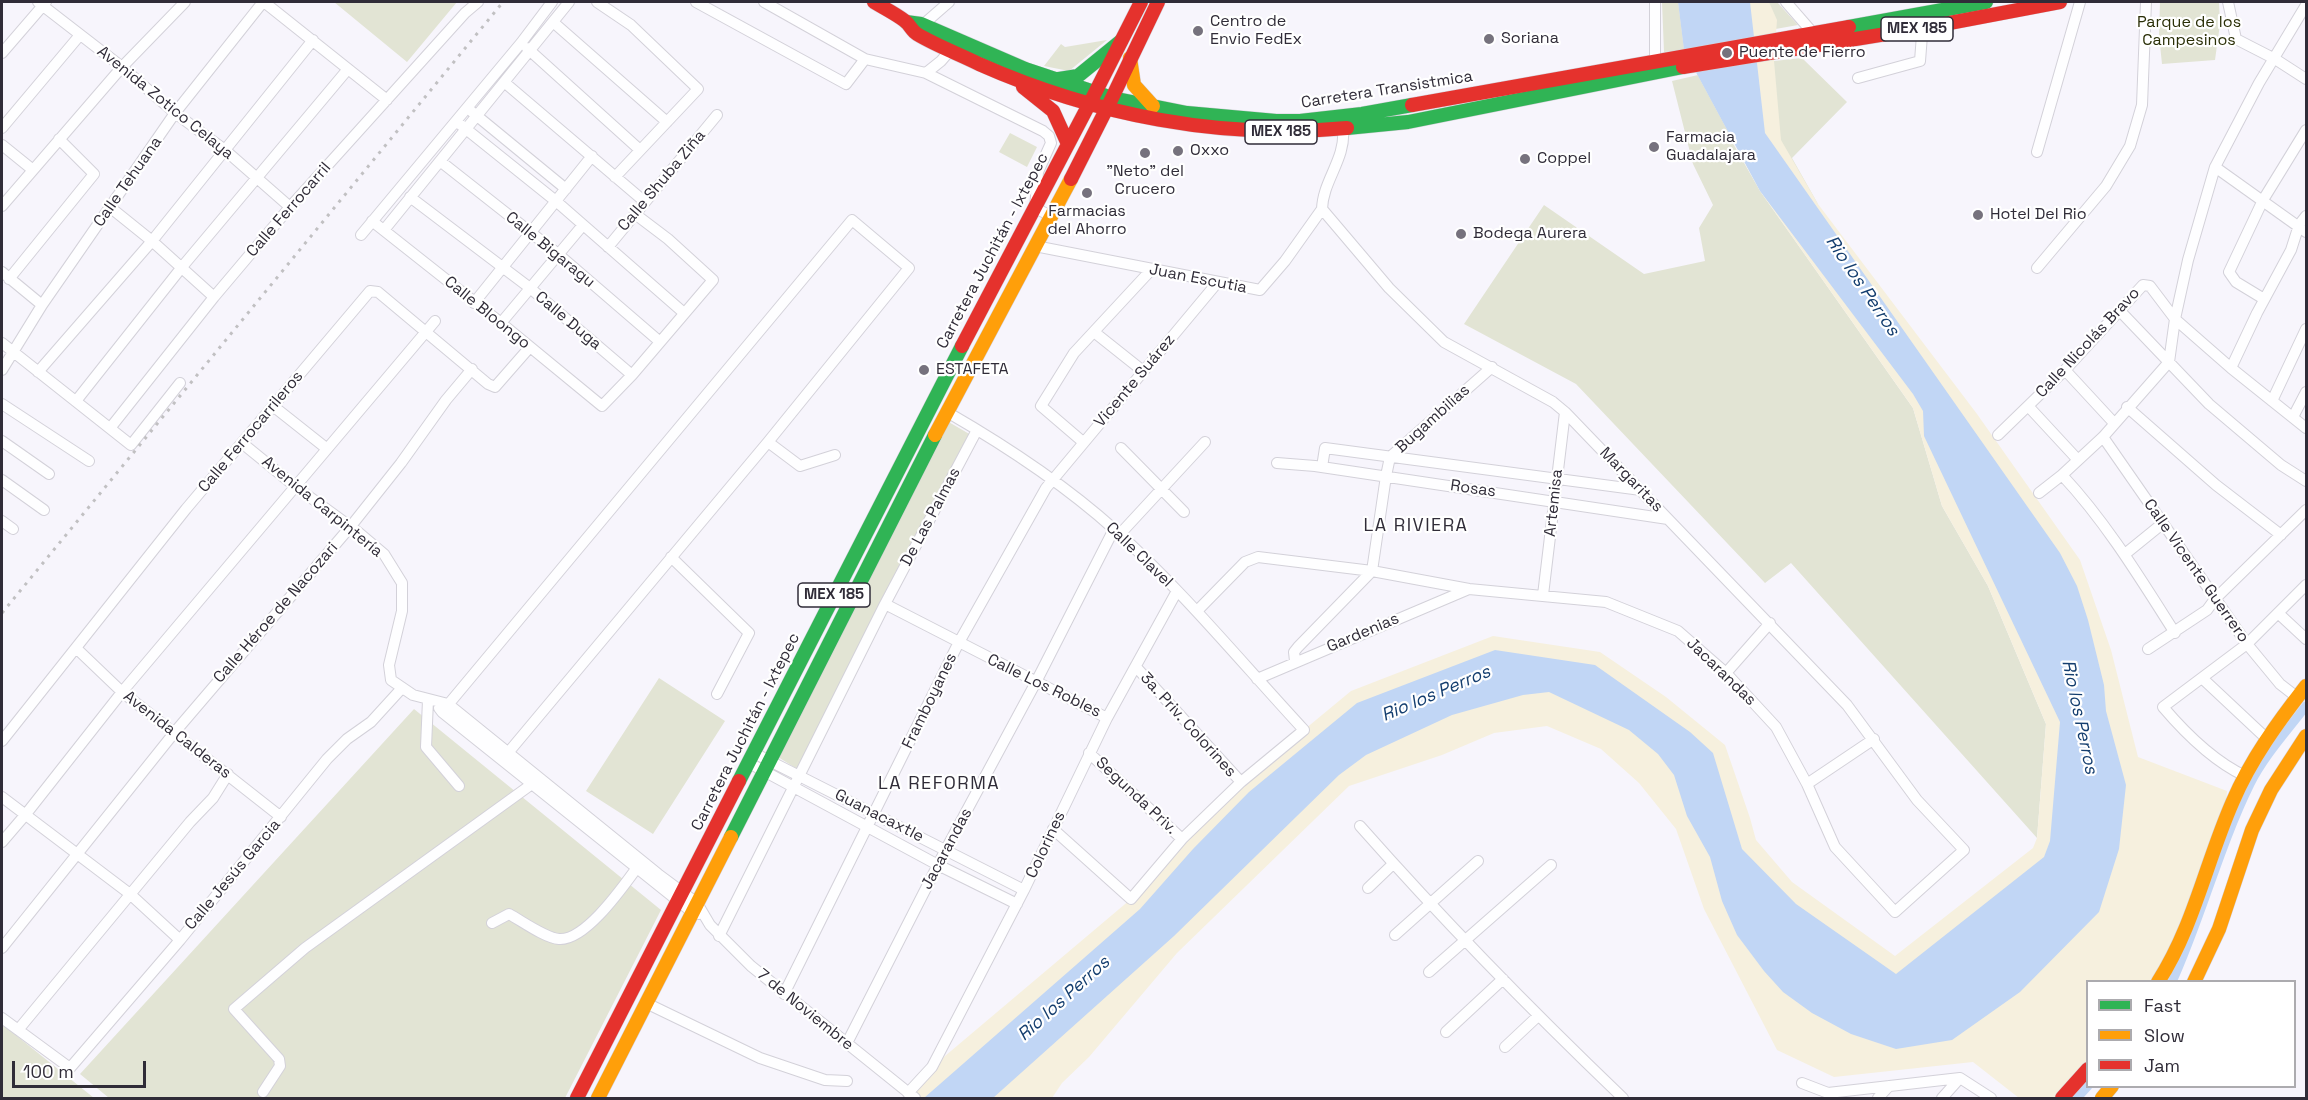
<!DOCTYPE html>
<html>
<head>
<meta charset="utf-8">
<style>
	body { margin:0 }
	#map { position:relative; width:2308px; height:1100px; overflow:hidden; background:#f7f5fc; font-family:"Space Grotesk",sans-serif }
	canvas { display:block }
	.frame { position:absolute; inset:0; border:3px solid #302c38; pointer-events:none }
	.legend { position:absolute; left:2086px; top:980px; width:210px; height:108px; box-sizing:border-box; background:#fff; border:2px solid #acabaf; margin:0; padding:8px 10px; list-style:none; font-size:18px; color:#302c38 }
	.legend li { display:flex; align-items:center; gap:12px; height:30px }
	.legend b { width:30px; border:2px solid #acabaf }
	.scale { position:absolute; left:12px; top:1061px; width:134px; height:27px; box-sizing:border-box; border:3px solid #302c38; border-top:0; padding-left:8px; font-size:18px; line-height:21px; white-space:nowrap; color:#302c38; -webkit-text-stroke:4px #fff; paint-order:stroke }
</style>
</head>
<body>
<div id="map">
<canvas width="2308" height="1100"></canvas>
<div class="frame"></div>
<ul class="legend">
<li><b style="height:8px;background:#30b455"></b>Fast</li>
<li><b style="height:8px;background:#ff9f0a"></b>Slow</li>
<li><b style="height:8px;background:#e5322d"></b>Jam</li>
</ul>
<div class="scale">100 m</div>
</div>
<script>
const ctx = document.querySelector('canvas').getContext('2d');
ctx.lineJoin = 'round';
function fillPath(path, color) {
  ctx.fillStyle = color;
  ctx.fill(path, 'evenodd');
}
function trace(path, color, width, dash) {
  ctx.strokeStyle = color;
  ctx.lineWidth = width;
  ctx.lineCap = dash ? 'butt' : 'round';
  ctx.setLineDash(dash || []);
  ctx.stroke(path);
}
function write(font, color, halo, rows, align = 'center') {
  ctx.font = font + ' "Space Grotesk",sans-serif';
  ctx.lineWidth = 4.5;
  ctx.setLineDash([]);
  ctx.textBaseline = 'middle';
  ctx.strokeStyle = halo;
  ctx.fillStyle = color;
  for (const [text, x, y, turn = 0] of rows) {
    ctx.save();
    ctx.translate(x, y);
    ctx.rotate((+turn || 0) * Math.PI / 180);
    ctx.textAlign = isNaN(turn) ? turn : align;
    if (halo) ctx.strokeText(text, 0, 0);
    ctx.fillText(text, 0, 0);
    ctx.restore();
  }
}
fillPath(new Path2D(`
	M334,2H457L407,62Z
	M1662,2H1762L1774,61L1802,58L1847,102L1792,158L1818,204L1730,138L1760,191L1913,408L1942,506L1988,586L2046,724L2037,838L1791,563L1765,583L1576,384L1464,324L1544,205L1644,274L1705,261L1699,228L1713,205L1693,164L1672,81L1698,75L1685,50L1664,52Z
	M1766,2H1777L1798,25L1770,30Z
	M2160,2H2219L2220,24L2215,60L2162,64L2159,35Z
	M1107,40L1069,71L1044,66L1061,44L1065,47Z
	M1010,133L1037,147L1027,167L999,152Z
	M947,421L971,435L797,769L778,757Z
	M659,678L725,721L653,834L586,791Z
	M414,709L661,910L565,1098H109L80,1074Z
	M2,1024L94,1098H2Z`), '#e2e4d4');
fillPath(new Path2D(`
	M1678,2H1769L1777,20L1774,61L1781,140L1818,204L1977,414L2080,560L2111,650L2138,757L2227,791L2225,818L2158,981L2088,982L2087,1069L2062,1098H2019L1973,1062L1834,1077L1777,1050L1704,909L1676,829L1639,783L1601,749L1547,726L1494,733L1442,755L1349,786L1177,953L1089,1057L1062,1083L1052,1098H903L932,1067L1131,899L1241,782L1351,691L1493,636L1600,652L1666,697L1725,745L1750,818L1756,840L1792,882L1895,956L2033,848L2037,838L2046,724L1988,586L1942,506L1913,408L1760,191L1684,50Z`), '#f6f0de');
fillPath(new Path2D(`
	M1678,2H1750L1765,133L2060,553L2077,586L2088,620L2104,685L2106,711L2126,785L2119,849L2099,912L2020,992L1952,1040L1896,1049L1851,1034L1812,1013L1783,992L1764,971L1737,935L1722,901L1710,857L1687,816L1674,775L1658,754L1629,730L1549,692L1523,695L1452,715L1366,755L1339,775L1174,936L993,1098H924L1140,909L1193,849L1249,792L1357,703L1495,650L1595,665L1690,732L1713,753L1742,849L1796,904L1896,974L2044,857L2050,841L2060,722L1924,436L1923,411L1913,394L1760,191L1684,50Z`), '#c1d6f5');
trace(new Path2D(`
	M2172,982C2201,918 2219,847 2250,784C2264,756 2287,731 2306,706
	M2077,1098L2088,1086`), '#c1d6f5', 9);
const street = new Path2D(`
	M38,2L122,67L175,113L225,150L290,207
	M264,2L387,100
	M597,2L631,25L698,89L615,177
	M696,2L846,84L865,59
	M764,2L865,59L926,73L941,61L953,47
	M1655,2V62
	M1786,2L1813,33
	M2228,2L2236,39L2275,59L2306,79
	M2306,5L2259,83L2215,167L2188,260L2175,319L2231,368L2306,428
	M553,22L667,122
	M918,29L949,2
	M527,48L640,150
	M2,53L46,2
	M926,73L1043,131L1049,136L1051,143L1038,172L1035,208L1051,216
	M1858,78L1920,61L1923,22
	M504,82L645,202
	M471,111L566,189
	M456,121L557,202L684,313
	M2,128L80,35
	M2,145L33,170
	M2037,152L2080,2
	M440,161L558,254L659,341
	M2215,167L2306,232
	M410,197L530,288L632,375
	M2,206L122,67L185,2
	M111,208L152,241L214,297
	M372,221L501,323L602,406L632,375L713,280L668,239L635,214
	M384,230L569,2
	M361,235L521,43L552,2
	M1035,246L1260,290L1285,261L1322,209
	M608,247L717,115
	M2037,268L2106,186L2130,146L2142,105L2146,2
	M2,272L42,305
	M9,279L94,174L59,139
	M2264,299L2236,282L2229,272L2263,200L2306,130
	M474,303L592,156
	M2120,311L2209,404L2281,465L2306,481
	M501,323L583,225
	M1094,332L1143,371
	M2,343L131,445L180,383
	M2231,368L2257,313L2291,250L2299,225L2306,216
	M2,370L42,305L175,113L263,2
	M2065,370L2114,423
	M38,372L152,241L313,40
	M76,401L182,267L348,69
	M2272,401L2306,329
	M2,404L89,461
	M273,406L326,448
	M2028,406L2078,460
	M2127,407L2216,485L2281,535
	M947,412C1006,446 1064,484 1115,530C1183,591 1242,663 1304,730L1241,782L1182,839L1131,899L1053,829
	M2293,417L2306,392
	M111,427L214,297L290,207L465,13L478,2
	M1998,435L2065,370L2143,285L2150,286L2175,319L2169,362L2103,437L2062,475C2106,522 2140,578 2175,633
	M2103,437L2247,644L2280,684L2298,698
	M2,441L49,474
	M768,442L800,466L835,455
	M1083,442L1041,406L1074,353L1151,270
	M242,443L296,487L358,532L384,554L402,583V611L389,665L391,680L413,695L448,704L658,874L697,903L710,925L751,966L915,1098
	M1121,448L1184,512
	M1277,463L1315,466L1668,519
	M1322,467L1325,448L1641,490
	M2,480L44,510
	M2039,493L2062,475
	M2,521L13,529
	M1120,534L1205,442
	M2125,554L2162,524
	M671,557L749,633L717,694
	M1543,595L1565,412
	M885,604L1107,718
	M1197,611L1245,562L1258,557L1372,571L1469,589L1606,602L1678,631L1726,673L1776,727L1807,784L1835,847L1895,912L1964,850L1917,800L1847,705L1565,412L1553,402L1444,342L1389,288L1322,209C1323,180 1346,159 1343,129
	M2278,613L2306,639
	M76,648L122,692L281,817
	M2148,649L2207,610L2215,599L2306,510
	M1295,661L1294,652L1298,647L1372,571L1386,476L1390,457L1492,367
	M1136,667L1241,782
	M1726,673L1770,623
	M2202,678L2266,738
	M1257,679L1469,589
	M428,700L426,747L459,786
	M439,708L442,712L692,912L699,914
	M442,712L852,220L909,268L768,442L502,760
	M2,741L186,509L370,291L378,292L488,384L495,387L530,347
	M754,753L1024,890
	M1089,753L1182,839
	M749,763L938,865L1017,904
	M2245,776C2213,761 2186,734 2163,707L2247,644L2306,585
	M1807,784L1874,739
	M2,797L130,894L180,940
	M1360,826C1444,921 1532,1011 1623,1098
	M2,842L26,814L122,692L435,321
	M1368,888L1393,864
	M492,923L509,914C522,921 545,938 559,939C585,941 622,888 636,869
	M1395,935L1478,861
	M719,936L885,604L977,430
	M2,948L174,733L351,526L401,463L446,400L472,369
	M1429,972L1551,865
	M784,994L958,644L1046,488L1217,283
	M646,1003L760,1058L825,1080L847,1081
	M2,1018L70,1068L180,940L327,759L347,739L371,722L402,688
	M18,1030L190,822L213,798L228,774
	M1446,1032L1503,979
	M847,1043L945,851L1036,682L1114,529
	M1505,1047L1538,1016
	M1802,1083L1828,1093L1960,1078L1991,1098
	M263,1092L280,1066L279,1059L234,1009L305,948L532,784L538,777
	M908,1093L932,1067L1024,890L1107,718L1177,591
	M1878,1098L1889,1086
	M1942,1098L1960,1078`);
const fast = new Path2D(`
	M906,22L921,24L1025,69L1112,98L1187,113L1276,121H1300L1362,114L1412,105
	M1849,27L1986,2
	M1059,79L1078,76L1121,41
	M1347,128L1408,122L1683,67
	M739,781L962,346
	M731,837L935,435`);
const slow = new Path2D(`
	M1130,58L1134,85L1153,106
	M935,435L1071,179
	M2158,982C2194,926 2206,862 2233,801C2251,759 2278,722 2306,686
	M2194,982L2219,929L2252,830L2271,790L2306,736
	M598,1098L731,837
	M2102,1098L2112,1086`);
const jam = new Path2D(`
	M874,2C884,8 896,14 905,21C910,25 912,31 917,34C937,46 959,54 979,64C1094,115 1221,140 1347,128
	M1683,67L1923,28L2060,2
	M1023,87L1053,111L1068,144
	M1095,93L1141,2
	M1112,98L1158,2
	M1412,105L1849,27
	M1071,179L1112,98
	M962,346L1095,93
	M577,1098L739,781
	M2062,1098L2088,1069`);
trace(street, '#d3d1d9', 12);
trace(fast, '#d3d1d9', 15);
trace(slow, '#d3d1d9', 15);
trace(jam, '#d3d1d9', 15);
trace(street, '#fefeff', 10);
trace(fast, '#30b455', 14);
trace(slow, '#ff9f0a', 14);
trace(jam, '#e5322d', 14);
trace(new Path2D(`
	M2,613L503,2`), '#c1c0c2', 3, [3, 6]);
for (const [x, y, r, color] of [
	[1198,31,6,"#76727d"],
	[1489,39,6,"#76727d"],
	[1727,53,6,"#76727d"],
	[1654,147,6,"#76727d"],
	[1178,151,6,"#76727d"],
	[1145,153,6,"#76727d"],
	[1525,159,6,"#76727d"],
	[1087,193,6,"#76727d"],
	[1978,215,6,"#76727d"],
	[1461,234,6,"#76727d"],
	[924,370,6,"#76727d"]
]) {
  const dot = new Path2D();
  dot.arc(x, y, r, 0, 2 * Math.PI);
  ctx.fillStyle = color;
  ctx.fill(dot);
  trace(dot, '#fff', 2);
}
for (const [x, y, w] of [
	[1917,29,72],
	[1281,132,72],
	[834,595,72]
]) {
  const box = new Path2D();
  box.roundRect(x - w / 2, y - 12, w, 24, 4.5);
  ctx.fillStyle = '#fff';
  ctx.fill(box);
  trace(box, '#302c38', 1.5);
}
write('bold 15px', '#302c38', null, [
	["MEX 185",1917,29],
	["MEX 185",1281,132],
	["MEX 185",834,595]
]);
write('16px', '#302c38', '#fff', [
	["Centro de",1210,22],
	["Envio FedEx",1210,40],
	["Soriana",1501,39],
	["Puente de Fierro",1739,53],
	["Farmacia",1666,138],
	["Guadalajara",1666,156],
	["Oxxo",1190,151],
	["Coppel",1537,159],
	["\"Neto\" del",1145,172,"center"],
	["Crucero",1145,190,"center"],
	["Farmacias",1087,212,"center"],
	["del Ahorro",1087,230,"center"],
	["Hotel Del Rio",1990,215],
	["Bodega Aurera",1473,234],
	["ESTAFETA",936,370]
], 'left');
write('16px', '#2a2f07', '#fff', [
	["Parque de los",2189,23],
	["Campesinos",2189,41]
]);
write('16px', '#302c38', '#fff', [
	["Carretera Transistmica",1387,90,-9],
	["Avenida Zotico Celaya",165,103,39],
	["Calle Shuba Ziña",662,181,-50],
	["Calle Tehuana",128,182,-55],
	["Calle Ferrocarril",289,210,-49],
	["Calle Bigaragu",550,250,39],
	["Carretera Juchitán - Ixtepec",993,251,-62],
	["Juan Escutia",1198,279,11],
	["Calle Bloongo",487,313,39],
	["Calle Duga",568,321,40],
	["Calle Nicolás Bravo",2088,343,-47],
	["Vicente Suárez",1135,381,-50],
	["Bugambilias",1433,419,-42],
	["Calle Ferrocarrileros",251,432,-50],
	["Margaritas",1631,480,46],
	["Rosas",1473,489,8],
	["Artemisa",1554,503,-84],
	["Avenida Carpintería",322,507,39],
	["De Las Palmas",931,517,-62],
	["Calle Clavel",1139,555,44],
	["Calle Vicente Guerrero",2196,571,55],
	["Calle Héroe de Nacozari",276,613,-49],
	["Gardenias",1363,633,-23],
	["Jacarandas",1721,672,44],
	["Calle Los Robles",1044,686,26],
	["Framboyanes",930,701,-64],
	["3a. Priv. Colorines",1188,725,48],
	["Carretera Juchitán - Ixtepec",746,732,-63],
	["Avenida Calderas",177,735,38],
	["Segunda Priv.",1136,796,43],
	["Guanacaxtle",879,816,27],
	["Colorines",1046,845,-65],
	["Jacarandas",947,849,-62],
	["Calle Jesús Garcia",233,875,-50],
	["7 de Noviembre",805,1010,39]
]);
write('italic 18px', '#143e6f', '#fff', [
	["Rio los Perros",1862,286,56],
	["Rio los Perros",1436,694,-23],
	["Rio los Perros",2079,717,78],
	["Rio los Perros",1064,999,-42]
]);
ctx.letterSpacing = '1.5px';
write('18px', '#302c38', '#fff', [
	["LA RIVIERA",1416,526],
	["LA REFORMA",939,784]
]);
ctx.letterSpacing = '0px';
</script>
</body>
</html>
